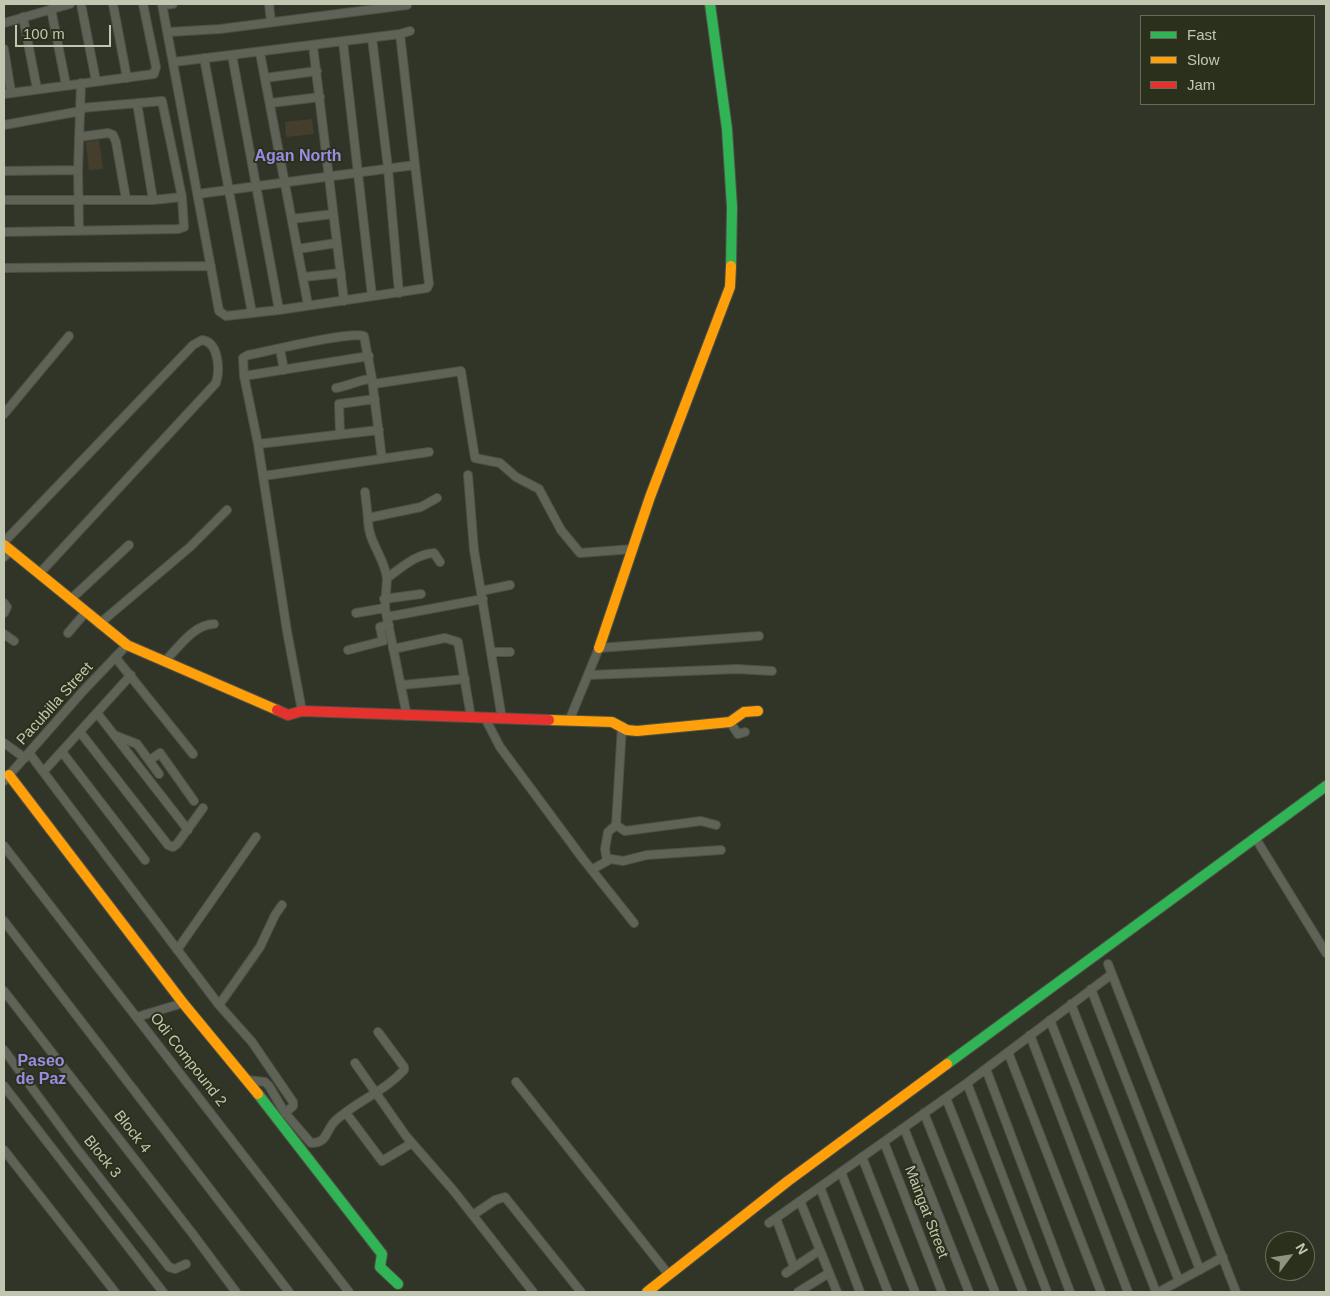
<!DOCTYPE html>
<html>
<head>
<meta charset="utf-8">
<style>
	body { margin:0 }
	#map { position:relative; width:1330px; height:1296px; overflow:hidden; background:#313527; font-family:Helvetica,sans-serif }
	canvas { display:block }
	.frame { position:absolute; inset:0; border:5px solid #c0c7b0; pointer-events:none }
	.legend { position:absolute; left:1140px; top:15px; width:175px; height:90px; box-sizing:border-box; background:#2a301b; border:1px solid #666c57; margin:0; padding:6px 9px; list-style:none; font-size:15px; color:#c0c7b0 }
	.legend li { display:flex; align-items:center; gap:10px; height:25px }
	.legend b { width:25px; border:1px solid #666c57 }
	.north { position:absolute; left:1265px; top:1231px; width:50px; height:50px; box-sizing:border-box; background:#2a301b; border:1px solid #666c57; border-radius:50%; rotate:59deg; font-size:14px; font-weight:700; line-height:20px; text-align:center; color:#c0c7b0 }
	.north::after { content:''; display:block; margin:auto; width:18px; height:22px; background:#8e9480; clip-path:polygon(50% 0,100% 100%,50% 72%,0 100%) }
	.scale { position:absolute; left:15px; top:25px; width:96px; height:22px; box-sizing:border-box; border:2px solid #c0c7b0; border-top:0; padding-left:6px; font-size:15px; line-height:18px; white-space:nowrap; color:#c0c7b0; -webkit-text-stroke:4px #2a301b; paint-order:stroke }
</style>
</head>
<body>
<div id="map">
<canvas width="1330" height="1296"></canvas>
<div class="frame"></div>
<ul class="legend">
<li><b style="height:6px;background:#30b455"></b>Fast</li>
<li><b style="height:6px;background:#ff9f0a"></b>Slow</li>
<li><b style="height:6px;background:#e5322d"></b>Jam</li>
</ul>
<div class="north">N</div>
<div class="scale">100 m</div>
</div>
<script>
const ctx = document.querySelector('canvas').getContext('2d');
ctx.lineJoin = 'round';
function fillPath(path, color) {
  ctx.fillStyle = color;
  ctx.fill(path, 'evenodd');
}
function trace(path, color, width, dash) {
  ctx.strokeStyle = color;
  ctx.lineWidth = width;
  ctx.lineCap = dash ? 'butt' : 'round';
  ctx.setLineDash(dash || []);
  ctx.stroke(path);
}
function write(font, color, halo, rows, align = 'center') {
  ctx.font = font + ' Helvetica,sans-serif';
  ctx.lineWidth = 4;
  ctx.setLineDash([]);
  ctx.textBaseline = 'middle';
  ctx.strokeStyle = halo;
  ctx.fillStyle = color;
  for (const [text, x, y, turn = 0] of rows) {
    ctx.save();
    ctx.translate(x, y);
    ctx.rotate((+turn || 0) * Math.PI / 180);
    ctx.textAlign = isNaN(turn) ? turn : align;
    if (halo) ctx.strokeText(text, 0, 0);
    ctx.fillText(text, 0, 0);
    ctx.restore();
  }
}
fillPath(new Path2D(`
	M312,119L314,134L286,137L285,122Z
	M99,140L103,169L89,170L86,142Z`), '#463e2c');
const street = new Path2D(`
	M81,4L96,81
	M113,4L127,78
	M162,4L219,311L226,316L252,313
	M269,4L271,22
	M162,5L173,4
	M51,9L66,85
	M23,17L37,89
	M4,23L70,4
	M169,32L220,29L407,5
	M400,34L410,31
	M372,38L388,168L399,293
	M343,42L372,296
	M313,46L344,301
	M4,49L11,92
	M260,53L308,305
	M204,58L252,313L279,310L232,55
	M174,62L400,34L415,165L198,194
	M265,78L317,71
	M4,94L154,74L156,67L143,4
	M137,103L153,200
	M271,103L320,97
	M81,108L162,101L182,197
	M4,125L81,111
	M79,137L108,133L113,135L116,142L126,199
	M4,171L78,170
	M4,200H153L182,197L184,227L178,229L4,232
	M292,219L333,214
	M79,229L78,170L81,83
	M298,249L336,243
	M4,268L211,266
	M304,277L341,273
	M279,310L427,288L429,284L415,165
	M280,349L284,370
	M244,376L369,356
	M373,384L461,371L475,458L500,463L516,477L539,489L561,530L580,553L633,549
	M336,388C349,386 360,379 372,379
	M4,414L69,336
	M340,433L339,404L375,399
	M258,444L379,430
	M468,475L474,550L502,719
	M263,476L429,452
	M365,492L368,518
	M4,542L193,345L202,340C219,342 220,370 216,383L39,574
	M4,557L10,551
	M387,578C384,556 367,541 368,518L421,507L437,498
	M481,591L510,585
	M384,599L421,594
	M70,600L129,545
	M4,603L7,607L4,613
	M356,613L385,608
	M387,617L483,599
	M99,624L190,547L227,510
	M68,633L85,613
	M4,634L14,641
	M393,649L445,638L458,642L471,717
	M348,650L383,641L380,627L389,625
	M492,652H510
	M115,657L193,754
	M165,661C178,648 194,624 214,624
	M589,675L737,669L772,671
	M402,685L465,679
	M302,711L287,631L258,444L244,376L243,358L248,355C269,351 349,331 364,336L372,379L382,459
	M97,713L188,830
	M407,716L385,608L387,578C401,568 416,554 434,553L440,562
	M485,718L500,747L583,859L634,923
	M569,721L599,648L759,636
	M730,722L738,734L745,732
	M622,726L616,825L625,831L701,821L716,825
	M80,732L168,845L173,847L177,844L203,808
	M114,735L137,744L159,774
	M4,743L25,758
	M62,752L145,860
	M29,753L219,1005L252,1042L293,1102V1106L285,1113
	M150,760L160,753L194,801
	M44,771L131,675
	M4,781L83,691L127,645
	M1256,839L1326,953
	M4,846L349,1292
	M607,861L605,849L608,832L616,825
	M593,869L611,859L623,861L647,855L721,850
	M4,921L289,1292
	M177,950L256,837
	M1108,964L1236,1292
	M1091,989L1200,1270
	M4,991L192,1233L236,1292
	M1071,1004L1179,1281
	M219,1005L260,947L275,915L282,905
	M137,1017L183,1003
	M1050,1020L1156,1292
	M1030,1035L1128,1292
	M4,1050L77,1149L169,1267L175,1269L186,1264
	M1008,1052L1101,1292
	M355,1063L406,1136L453,1190L533,1292
	M986,1069L1070,1292
	M248,1080L265,1082L269,1086L285,1113L311,1143C328,1143 325,1131 335,1121C355,1102 384,1092 404,1070V1067L378,1032
	M516,1082L669,1275
	M967,1083L1047,1292
	M4,1086L163,1292
	M946,1098L1023,1292
	M346,1113L382,1161L412,1143
	M924,1113L995,1292
	M904,1128L969,1292
	M884,1142L942,1292
	M4,1150L115,1292
	M862,1157L915,1292
	M841,1172L888,1292
	M820,1187L860,1292
	M800,1201L837,1292
	M473,1215L495,1200L505,1197L581,1292
	M776,1218L794,1267
	M769,1223L967,1083L1112,974
	M786,1273L820,1250
	M798,1292L829,1273
	M1159,1292L1223,1257`);
const fast = new Path2D(`
	M710,4L727,129L732,207L731,266
	M947,1064L1326,786
	M258,1094L382,1254L380,1267L398,1284`);
const slow = new Path2D(`
	M4,545L127,645L277,710
	M599,648L650,497L730,287L731,266
	M549,720L612,722L627,730L637,731L730,722L744,712L758,711
	M9,775L183,1003L258,1094
	M647,1292L788,1181L947,1064`);
const jam = new Path2D(`
	M277,710L288,715L302,711L549,720`);
trace(street, '#4d5045', 10);
trace(fast, '#4d5045', 12);
trace(slow, '#4d5045', 12);
trace(jam, '#4d5045', 12);
trace(street, '#5f6357', 8);
trace(fast, '#30b455', 10);
trace(slow, '#ff9f0a', 10);
trace(jam, '#e5322d', 10);
write('15px', '#c0c7b0', '#2a301b', [
	["Pacubilla Street",55,704,-48],
	["Odi Compound 2",188,1060,52],
	["Block 4",132,1132,52],
	["Block 3",102,1157,51],
	["Maingat Street",926,1212,69]
]);
write('bold 16px', '#998de3', '#2a301b', [
	["Agan North",298,157],
	["Paseo",41,1062],
	["de Paz",41,1080]
]);
</script>
</body>
</html>
